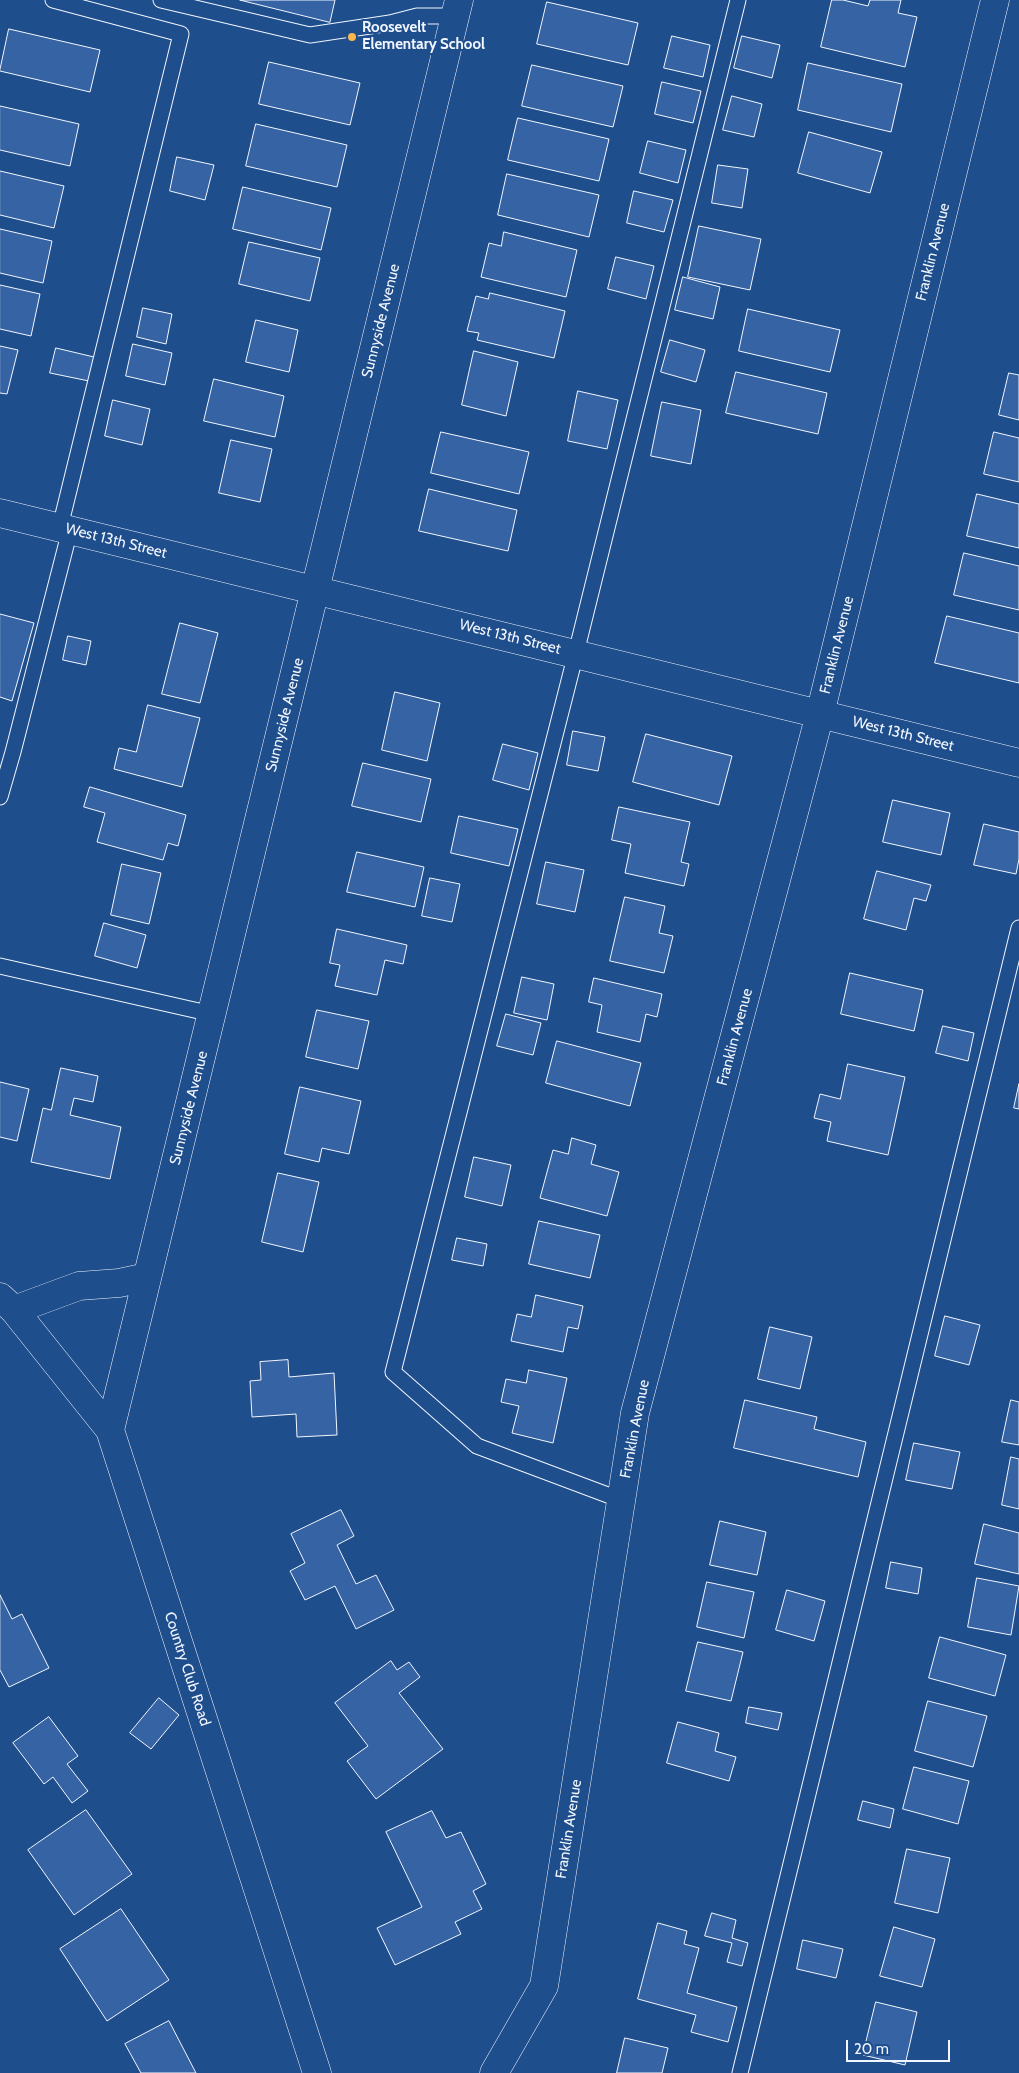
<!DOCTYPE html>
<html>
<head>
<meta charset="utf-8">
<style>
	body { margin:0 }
	#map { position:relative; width:1019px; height:2073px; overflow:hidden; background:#1f4e8c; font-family:Cabin,sans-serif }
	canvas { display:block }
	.scale { position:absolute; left:846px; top:2040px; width:104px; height:22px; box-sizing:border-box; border:2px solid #f2f6ff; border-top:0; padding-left:6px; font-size:15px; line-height:18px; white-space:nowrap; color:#f2f6ff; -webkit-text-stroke:4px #1f4e8c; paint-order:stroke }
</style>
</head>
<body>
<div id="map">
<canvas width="1019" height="2073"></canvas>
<div class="scale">20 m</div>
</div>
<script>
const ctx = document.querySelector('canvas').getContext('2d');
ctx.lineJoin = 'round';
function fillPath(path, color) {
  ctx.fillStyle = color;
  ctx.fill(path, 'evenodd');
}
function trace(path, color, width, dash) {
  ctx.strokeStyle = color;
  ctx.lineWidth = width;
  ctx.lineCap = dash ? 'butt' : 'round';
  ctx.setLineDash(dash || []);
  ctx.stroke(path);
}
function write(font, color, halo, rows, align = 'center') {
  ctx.font = font + ' Cabin,sans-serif';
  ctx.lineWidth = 4;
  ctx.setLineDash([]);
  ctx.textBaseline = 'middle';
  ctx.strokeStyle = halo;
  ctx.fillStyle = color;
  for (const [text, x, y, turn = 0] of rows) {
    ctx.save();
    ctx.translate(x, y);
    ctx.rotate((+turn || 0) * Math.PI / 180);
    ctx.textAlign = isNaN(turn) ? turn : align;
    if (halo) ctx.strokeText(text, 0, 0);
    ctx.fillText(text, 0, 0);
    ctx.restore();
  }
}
const building = new Path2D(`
	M240,0H335L330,22Z
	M832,0H843L868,6L870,0H901L898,13L917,17L905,67L821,47Z
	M547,2L638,23L628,65L537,44Z
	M9,29L100,50L90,92L0,71Z
	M672,36L710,45L703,77L664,68Z
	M742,36L780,45L772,78L734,68Z
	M269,62L360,83L350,125L259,104Z
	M808,63L902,84L891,132L798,110Z
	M532,65L623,86L613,127L522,106Z
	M662,82L701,91L693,123L655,114Z
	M732,96L762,104L754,137L723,130Z
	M0,106L79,124L70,166L0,150Z
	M518,118L609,139L599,181L508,160Z
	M256,124L347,145L337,187L246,166Z
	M809,132L882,152L870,193L798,173Z
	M648,141L686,150L678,183L640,173Z
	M177,157L214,165L205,200L170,191Z
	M718,165L748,169L742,208L712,203Z
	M0,171L64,186L54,228L0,215Z
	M507,174L599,195L589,237L498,215Z
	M243,187L331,208L321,250L233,229Z
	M634,191L673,200L664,232L627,223Z
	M699,226L761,239L750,290L688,277Z
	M0,229L52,241L43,283L0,273Z
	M504,232L577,250L566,297L481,277L489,243L501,246Z
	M249,242L320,258L310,301L239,284Z
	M616,257L654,266L646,299L608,289Z
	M683,277L720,287L713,319L675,310Z
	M0,285L40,294L31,336L0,329Z
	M490,293L565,311L554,358L477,340L479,333L467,331L476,296L488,299Z
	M143,308L172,314L166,344L137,337Z
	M748,309L840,330L830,372L739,351Z
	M256,320L298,330L289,372L246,362Z
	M670,340L705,350L696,382L661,372Z
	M133,344L172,353L165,385L126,376Z
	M0,346L18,350L7,394L0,393Z
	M56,348L94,357L89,381L50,373Z
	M474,351L518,362L506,416L462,405Z
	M736,372L827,393L818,434L726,413Z
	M1009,373L1019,375V420L999,415Z
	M214,379L284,396L275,437L204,421Z
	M578,391L618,400L607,449L568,441Z
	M113,400L150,409L142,445L105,436Z
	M662,402L701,410L691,464L651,456Z
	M441,432L529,452L519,494L431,473Z
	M994,432L1019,438V482L984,474Z
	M231,440L272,449L260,502L219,493Z
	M429,489L517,510L508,551L419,531Z
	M977,494L1019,504V548L967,536Z
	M964,553L1019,566V610L954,595Z
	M0,614L34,623L12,701L0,697Z
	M947,616L1019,633V683L935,663Z
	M180,623L218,633L200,703L162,694Z
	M68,636L91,641L86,665L63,660Z
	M395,692L440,703L427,761L382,750Z
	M148,705L200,718L182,787L114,769L119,748L136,752Z
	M573,731L605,737L598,771L567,765Z
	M646,734L732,756L719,805L633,782Z
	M503,744L538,753L529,790L493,780Z
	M363,763L431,779L421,822L352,806Z
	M90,787L186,815L178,846L168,843L163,860L97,842L105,813L84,807Z
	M893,800L950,813L941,855L883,842Z
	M619,807L690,822L681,862L689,864L684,886L625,873L631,844L612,840Z
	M459,816L518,829L509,866L451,853Z
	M984,824L1019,832V859L1016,874L974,865Z
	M357,852L424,867L415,907L347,892Z
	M546,862L584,870L575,912L537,904Z
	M122,864L161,873L149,924L111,915Z
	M877,871L931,885L926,901L914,898L906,930L864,919Z
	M430,878L460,884L452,922L422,916Z
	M625,897L665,906L659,933L673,936L664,973L610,961Z
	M104,923L146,935L137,968L95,956Z
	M337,929L407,945L403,964L385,960L377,995L335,986L340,965L330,963Z
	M850,973L923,990L914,1031L841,1014Z
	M522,977L554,984L547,1020L514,1013Z
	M594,978L662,994L657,1017L646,1014L640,1042L597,1032L602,1005L589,1002Z
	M317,1010L369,1021L358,1069L306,1057Z
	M506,1014L541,1023L533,1055L497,1046Z
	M943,1026L974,1033L968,1061L936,1053Z
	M557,1041L641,1063L630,1106L546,1083Z
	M848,1064L905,1077L888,1155L827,1141L831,1122L814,1118L820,1094L840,1099Z
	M61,1068L98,1076L93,1102L74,1098L70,1115L121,1127L110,1179L31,1162L43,1108L51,1110Z
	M0,1082L29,1089L17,1141L0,1137Z
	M1019,1084V1109L1014,1108Z
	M300,1087L361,1101L349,1154L322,1148L319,1162L285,1154Z
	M572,1138L596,1145L591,1164L619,1172L607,1216L540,1198L553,1150L568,1154Z
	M474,1157L511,1165L502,1206L465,1197Z
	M278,1173L319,1182L303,1252L262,1242Z
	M539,1221L600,1235L590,1278L529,1264Z
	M457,1238L487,1244L483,1266L452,1260Z
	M536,1295L583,1306L578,1329L568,1327L563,1352L511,1341L517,1314L531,1317Z
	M945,1316L980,1325L969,1365L935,1356Z
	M770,1327L812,1337L800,1389L758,1379Z
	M288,1360L289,1377L334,1373L337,1435L297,1437L296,1414L252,1417L250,1381L261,1380L260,1362Z
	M529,1370L567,1378L553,1443L512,1433L519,1406L501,1402L506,1379L526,1383Z
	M745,1400L817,1417L814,1429L866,1442L858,1477L734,1448Z
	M1011,1400L1019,1402V1445L1002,1442Z
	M914,1443L960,1452L952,1489L906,1480Z
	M1011,1457L1019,1459V1509L1002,1505Z
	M341,1510L354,1536L337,1545L356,1584L376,1575L394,1610L356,1629L335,1586L305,1600L290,1571L305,1563L291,1534Z
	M720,1521L766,1532L757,1575L710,1565Z
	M984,1524L1019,1533V1574L975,1564Z
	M891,1562L922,1568L918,1594L886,1588Z
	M977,1578L1019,1586L1011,1635L968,1627Z
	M707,1582L754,1592L744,1638L697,1627Z
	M787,1590L825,1601L814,1641L776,1630Z
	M0,1595L12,1619L22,1614L49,1668L9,1687L0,1670Z
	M940,1637L1006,1655L995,1696L929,1678Z
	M698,1642L743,1652L731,1701L686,1691Z
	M391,1661L397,1670L409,1662L420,1677L399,1693L443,1749L376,1799L347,1761L368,1746L335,1703Z
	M159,1698L179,1715L151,1749L130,1733Z
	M928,1701L987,1716L973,1767L915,1751Z
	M749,1707L782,1713L778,1730L746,1723Z
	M49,1717L78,1756L67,1764L88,1791L72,1803L53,1777L44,1784L13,1743Z
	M678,1722L719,1733L715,1751L736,1757L729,1781L667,1763Z
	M914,1767L969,1781L958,1824L903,1809Z
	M863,1801L894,1809L890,1828L858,1820Z
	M86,1810L132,1874L74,1915L28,1850Z
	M432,1811L446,1838L461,1832L486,1884L473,1891L482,1909L455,1922L461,1934L395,1965L377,1928L422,1907L386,1832Z
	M907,1849L950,1858L938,1913L895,1903Z
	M121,1909L169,1980L107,2021L60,1949Z
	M712,1913L736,1920L732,1938L748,1943L742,1966L727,1962L732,1943L705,1936Z
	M658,1923L687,1931L684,1944L699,1948L687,1993L737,2007L728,2042L691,2032L696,2015L638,1999Z
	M894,1927L935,1939L922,1987L880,1976Z
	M803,1940L843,1949L836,1978L797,1969Z
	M876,2002L917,2012L905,2065L863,2055Z
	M169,2021L196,2073H141L125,2044Z
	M625,2038L668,2048L662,2073H617Z`);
fillPath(building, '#3563a3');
trace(building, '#f2f6ff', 1);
const lane = new Path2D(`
	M53,0L181,34L60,527
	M161,0L310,35L390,23L417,16H455
	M0,797L13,752L70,530
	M0,966L212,1014
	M621,1500L477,1446L393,1372L576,653L738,0
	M740,2073L1019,928`);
const street = new Path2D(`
	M0,513L1019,763
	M0,1297L14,1310L110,1430L317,2073
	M14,1310L79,1286L119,1283L147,1277
	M110,1430L459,0
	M494,2073L544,1986L635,1413L820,714L995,0`);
trace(lane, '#f2f6ff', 17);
trace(street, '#f2f6ff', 29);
trace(lane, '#1f4e8c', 15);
trace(street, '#1f4e8c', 28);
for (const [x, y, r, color] of [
	[352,37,5,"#ffb74d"]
]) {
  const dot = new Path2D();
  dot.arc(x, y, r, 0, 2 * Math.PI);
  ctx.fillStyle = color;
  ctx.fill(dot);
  trace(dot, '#1f4e8c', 2);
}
write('bold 15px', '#f2f6ff', '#1f4e8c', [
	["Roosevelt",362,28],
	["Elementary School",362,45]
], 'left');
write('15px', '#f2f6ff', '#1f4e8c', [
	["Franklin Avenue",933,252,-76],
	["Sunnyside Avenue",381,321,-76],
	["West 13th Street",116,541,14],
	["West 13th Street",510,637,14],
	["Franklin Avenue",837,645,-76],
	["Sunnyside Avenue",285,715,-76],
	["West 13th Street",903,734,14],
	["Franklin Avenue",735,1037,-75],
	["Sunnyside Avenue",189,1108,-76],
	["Franklin Avenue",635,1429,-79],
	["Country Club Road",187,1669,72],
	["Franklin Avenue",569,1829,-81]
]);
</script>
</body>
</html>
